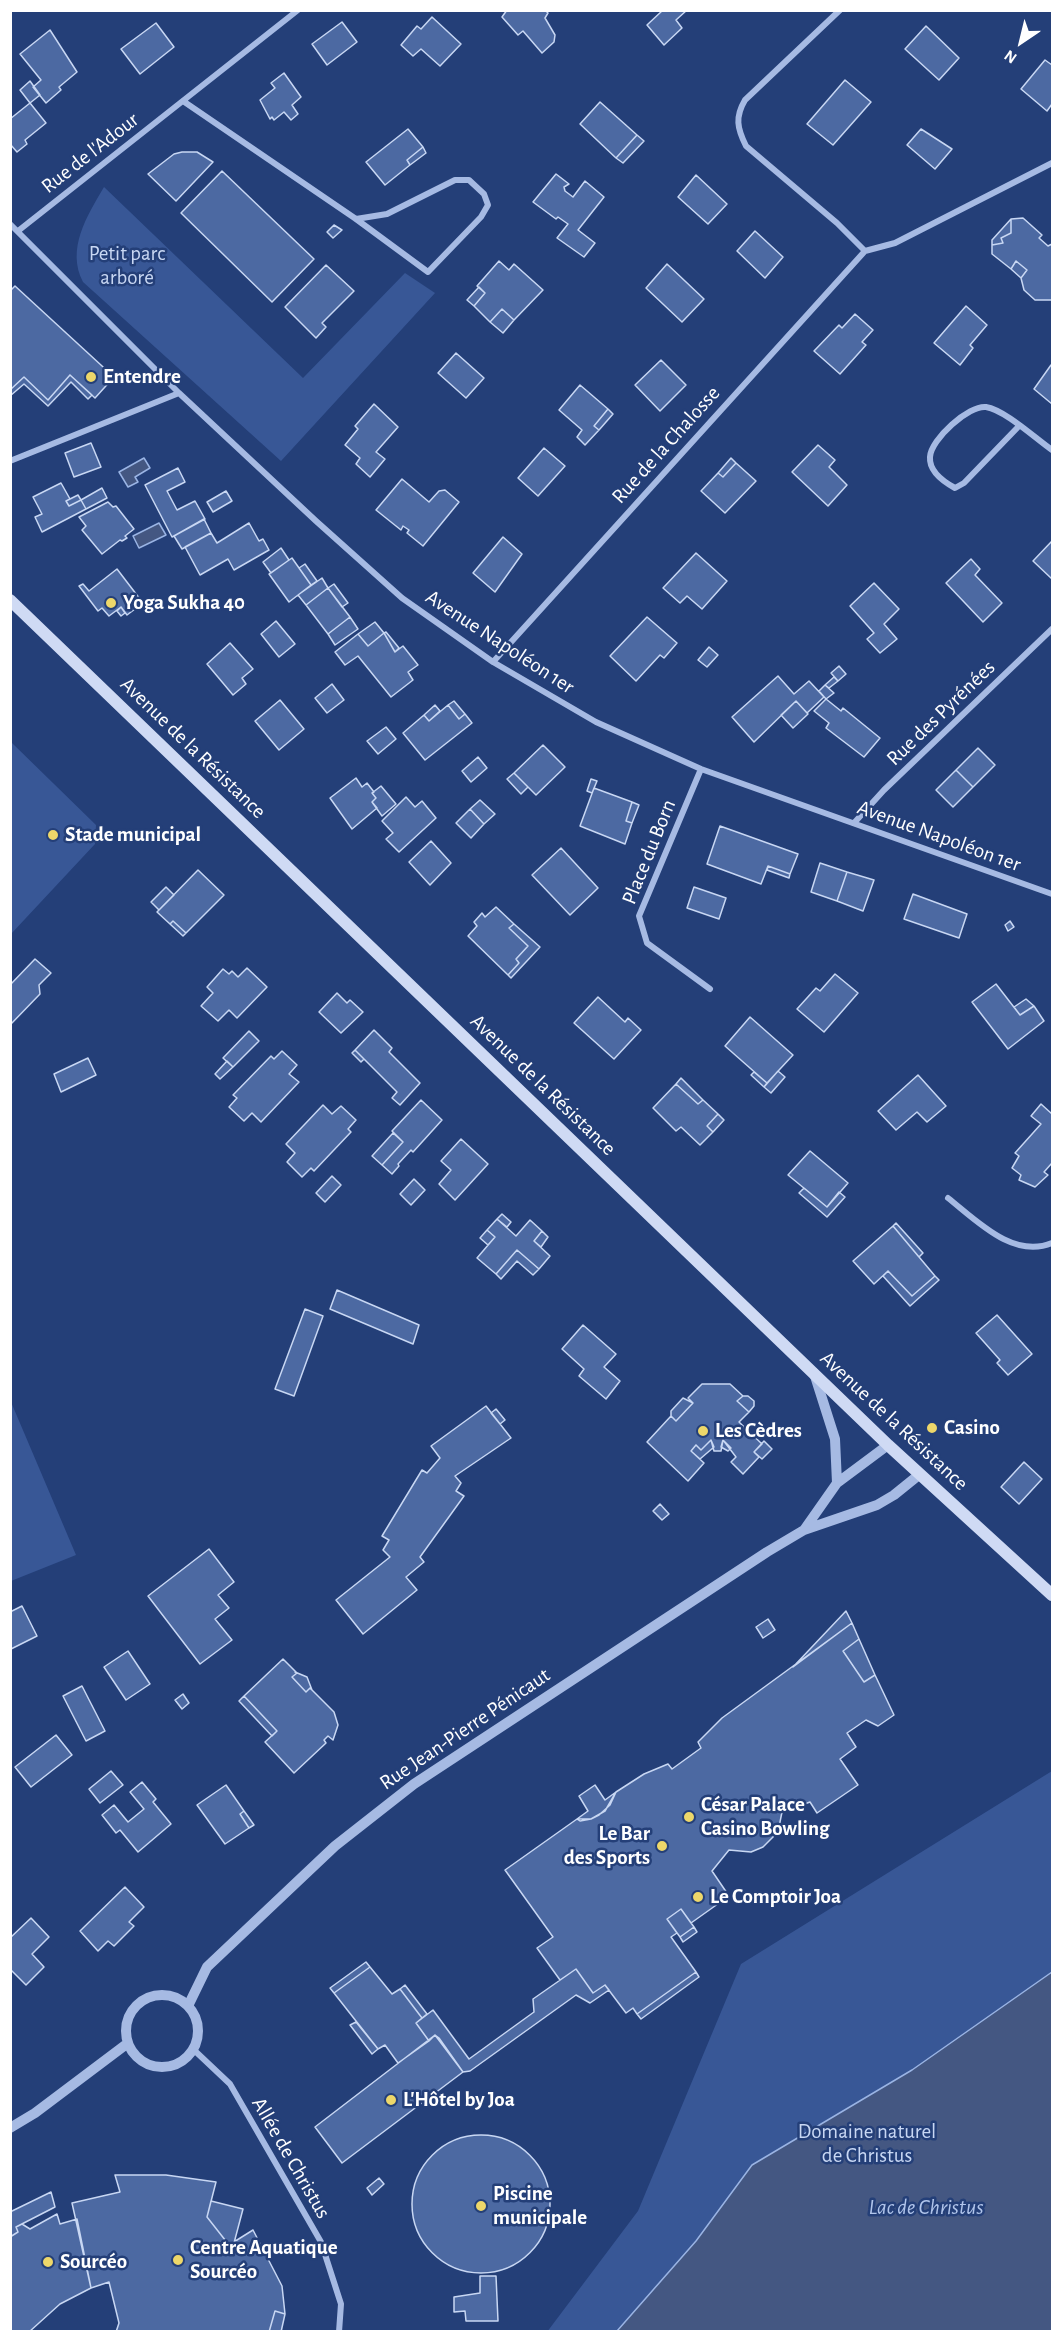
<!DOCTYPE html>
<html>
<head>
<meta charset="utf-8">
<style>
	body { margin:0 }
	#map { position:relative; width:1063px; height:2342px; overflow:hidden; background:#243f78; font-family:"Alegreya Sans",sans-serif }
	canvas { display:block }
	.frame { position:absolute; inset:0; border:12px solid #fff; pointer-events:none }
	.north { position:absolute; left:991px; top:12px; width:60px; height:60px; -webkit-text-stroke:4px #243f78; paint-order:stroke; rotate:215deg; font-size:16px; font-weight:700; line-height:24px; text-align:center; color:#fff }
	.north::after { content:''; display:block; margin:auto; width:21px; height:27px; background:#fff; clip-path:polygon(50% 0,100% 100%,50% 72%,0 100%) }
</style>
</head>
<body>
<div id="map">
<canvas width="1063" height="2342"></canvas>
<div class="frame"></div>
<div class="north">N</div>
</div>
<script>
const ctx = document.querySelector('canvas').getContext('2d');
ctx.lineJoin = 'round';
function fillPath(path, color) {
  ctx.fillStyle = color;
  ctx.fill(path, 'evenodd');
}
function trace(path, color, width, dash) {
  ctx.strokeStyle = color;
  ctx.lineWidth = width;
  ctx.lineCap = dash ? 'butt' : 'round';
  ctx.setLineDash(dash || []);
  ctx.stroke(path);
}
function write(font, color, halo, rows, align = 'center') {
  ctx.font = font + ' "Alegreya Sans",sans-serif';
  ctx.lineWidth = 5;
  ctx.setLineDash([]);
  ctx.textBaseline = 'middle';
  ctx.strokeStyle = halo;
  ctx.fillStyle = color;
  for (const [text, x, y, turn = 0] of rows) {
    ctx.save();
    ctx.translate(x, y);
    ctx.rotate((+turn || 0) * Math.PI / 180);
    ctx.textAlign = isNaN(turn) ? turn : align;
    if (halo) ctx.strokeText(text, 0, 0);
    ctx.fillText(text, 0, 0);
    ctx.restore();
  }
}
fillPath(new Path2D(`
	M104,187L303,378L405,273L435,293L281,461L83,282C66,249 87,216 104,187Z
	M11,742L96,825L95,844L11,934Z
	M11,1402L76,1555L11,1581H10Z
	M1052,1771V2331L547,2332L638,2211L741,1964Z`), '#385796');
const water = new Path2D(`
	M144,458L150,468L135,477L138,482L128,487L119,472Z
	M159,523L166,535L139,548L133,536Z
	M1052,1972V2331H617L696,2241L752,2165L912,2070Z`);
fillPath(water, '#445782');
trace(water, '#9ab4e4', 1.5);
const building = new Path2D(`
	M545,10L548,13L545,18L555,35L554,42L542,53L523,31L518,35L502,17L507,10Z
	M663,10H687L676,20L682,28L664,45L647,25Z
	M432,17L461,44L440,66L421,49L413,56L401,45L417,26L421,29Z
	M342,22L357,42L327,65L312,44Z
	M156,23L174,47L140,74L121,49Z
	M926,26L959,58L939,80L905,49Z
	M50,30L77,72L59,87L61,90L46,103L33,87L41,80L20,54Z
	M1045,60L1052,65V104L1047,111L1021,89Z
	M284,73L301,97L292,105L298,114L291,120L284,112L274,120L272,117L270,119L260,100L275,88L271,83Z
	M845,80L871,102L833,145L807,124Z
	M30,81L40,95L30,103L20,90Z
	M600,102L637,135L616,158L580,124Z
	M30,103L46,123L25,140L27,144L17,152L10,144V119Z
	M408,129L423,147L407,160L410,165L385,185L366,162Z
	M921,129L952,149L935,169L907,145Z
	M637,135L644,141L623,163L616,158Z
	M423,147L426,153L410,165L407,160Z
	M182,152H197L213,162L176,201L148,174L174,154Z
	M222,171L314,259L272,302L181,213Z
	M556,174L569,184L564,187L565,191L573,197L585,181L604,197L578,230L595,243L584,257L557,238L568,224L558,217L556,219L533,202Z
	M696,175L727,204L708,224L678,197Z
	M1023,218L1042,235L1039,238L1048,246L1052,244V300H1035L1024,290L1021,278L1027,270L1016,261L1011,269L992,254V245L1003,243L1001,238L1011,233V219Z
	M1011,219V233L1001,238L1003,243L992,245V240Z
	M334,225L342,230L333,238L327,232Z
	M755,231L783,257L765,278L737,251Z
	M499,261L509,270L514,264L543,290L514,320L502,309L490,322L474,306L485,293L477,286Z
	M1016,261L1027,270L1021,278L1011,269Z
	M667,264L704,299L682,322L646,288Z
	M326,265L354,291L322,323L326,327L316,338L285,307Z
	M15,286L114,377L95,398L70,375L48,400L24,377L10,390V291Z
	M479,287L485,293L474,306L467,300Z
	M966,306L987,325L970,345L973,348L960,365L934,343Z
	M502,309L514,320L503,333L490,322Z
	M855,314L873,330L862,342L866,345L840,374L814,351L839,325L842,328Z
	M456,353L484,378L466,398L438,373Z
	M661,360L686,385L660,411L635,385Z
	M1051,365L1052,366V404L1034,389Z
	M70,375L92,395L88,399L71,382L48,406L24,384L10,396V390L24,377L48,400Z
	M580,385L608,409L594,426L599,430L585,445L577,437L582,430L559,410Z
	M374,404L398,427L376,452L385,459L370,477L356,464L360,458L345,445L358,429L355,426Z
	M608,409L613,414L599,430L594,426Z
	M91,443L101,467L74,477L65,453Z
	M818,445L835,460L829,467L847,485L828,506L792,472Z
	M544,448L565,466L538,496L518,478Z
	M731,458L736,463L723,477L718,473Z
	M736,463L756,481L725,513L701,491L718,473L723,477Z
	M178,468L185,482L167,491L177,510L195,501L205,519L172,537L145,485Z
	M402,479L429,502L439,491L445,490L459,502L423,546L407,533L409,530L403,526L401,530L376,510Z
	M61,483L70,499L66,501L69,506L81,500L86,509L42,532L35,517L42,514L33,497Z
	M102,488L107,498L86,509L81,500Z
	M226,491L232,501L213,512L207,502Z
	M78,495L81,500L69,506L66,501Z
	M108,502L113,507L116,506L134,529L125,536L127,538L122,541L120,540L102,554L82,530L86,526L79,517Z
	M204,519L211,533L182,549L174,536Z
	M249,523L259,541L263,539L269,550L234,570L228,559L200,575L185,547L211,533L217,543Z
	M503,537L522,554L495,592L473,573Z
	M1052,541V579L1033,561Z
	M281,548L289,560L271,573L263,562Z
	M696,553L727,581L702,609L687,596L680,603L663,588Z
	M292,558L311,585L289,602L269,574Z
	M971,559L980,569L975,575L1002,603L983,622L946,583Z
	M305,564L317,581L311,585L299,568Z
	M117,569L143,603L127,615L121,607L109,616L102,608L98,611L79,586L83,584L89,591Z
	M322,578L328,588L306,605L298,595Z
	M874,583L899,609L884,624L897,639L880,653L867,639L874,633L850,606Z
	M334,584L348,603L342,607L328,588Z
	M328,588L350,617L328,634L306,605Z
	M121,607L125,613L121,616L117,611Z
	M350,617L358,629L335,645L328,634Z
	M647,617L677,643L664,658L660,655L636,681L610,656Z
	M276,621L295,644L279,657L261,634Z
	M375,622L384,633L368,646L358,634Z
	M386,632L399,648L395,652L384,633Z
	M384,633L395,652L403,646L418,665L408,672L413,680L391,697L358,656L345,665L335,652L358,634L368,646Z
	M230,643L253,669L242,678L246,684L233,695L207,664Z
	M709,647L718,655L707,667L698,660Z
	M839,666L846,674L838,681L831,673Z
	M778,676L794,694L809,681L824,697L807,713L796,701L754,742L732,717Z
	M834,677L838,681L829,688L825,685Z
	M332,684L344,700L327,713L315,698Z
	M825,685L834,693L826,699L819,691Z
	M826,699L841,711L843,708L880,738L864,757L826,728L829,723L814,711Z
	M280,700L304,729L279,750L255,721Z
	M454,701L465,714L459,719L448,705Z
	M796,701L808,714L793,728L781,715Z
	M435,705L440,711L429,721L424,715Z
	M448,705L459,719L465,714L472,723L425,760L403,733L424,715L429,721Z
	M386,727L396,739L378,754L367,741Z
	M543,745L565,767L536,795L514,773Z
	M978,748L995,765L973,787L956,770Z
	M478,757L487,768L471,782L462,771Z
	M956,770L973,787L953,807L936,790Z
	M514,773L528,787L521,794L507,779Z
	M356,778L362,787L367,783L374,792L372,793L376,798L372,802L377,808L352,829L330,798Z
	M591,779L597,781L592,793L587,791Z
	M381,786L396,804L382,816L372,802L376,798L372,793Z
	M594,788L632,802L626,821L632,823L625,844L580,826Z
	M406,797L415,807L422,801L436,818L399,852L386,839L393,833L382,821Z
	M480,800L495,814L484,824L470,809Z
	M632,802L639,805L632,823L626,821Z
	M470,809L484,824L471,838L456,823Z
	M720,826L798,854L790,874L768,866L761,884L707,864Z
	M431,841L451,863L430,885L409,862Z
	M561,848L598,888L570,915L532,875Z
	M820,863L847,872L837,901L811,892Z
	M768,866L790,874L789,878L767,870Z
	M198,870L224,895L186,933L173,921L170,924L157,912Z
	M847,872L874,880L863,911L837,901Z
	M166,887L174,895L159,910L151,902Z
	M694,887L726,898L719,919L687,908Z
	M913,894L967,914L959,938L904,919Z
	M496,907L514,924L509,928L528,946L516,959L519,963L508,975L468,936L477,926L474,922L482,913L485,917Z
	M173,921L186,933L183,936L170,924Z
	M1010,921L1014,927L1008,931L1005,925Z
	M514,924L540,947L511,978L508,975L519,963L516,959L528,946L509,928Z
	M35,959L51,973L39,985L40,994L10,1025V985Z
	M247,968L267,987L237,1018L229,1010L218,1021L201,1006L213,993L207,987L223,969L229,974L232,971L238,977Z
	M835,974L858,993L824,1032L797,1009L816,988L820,991Z
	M996,984L1020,1015L1034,1006L1044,1021L1008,1049L972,1002Z
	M337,993L347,1003L350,1000L363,1012L341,1033L319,1012Z
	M598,997L625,1022L628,1018L641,1030L614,1059L574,1023Z
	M1026,999L1034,1006L1020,1015L1014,1007Z
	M750,1017L793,1055L767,1083L725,1046Z
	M374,1030L392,1048L389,1052L420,1083L400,1105L392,1098L397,1092L355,1050Z
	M249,1031L259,1041L233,1067L223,1058Z
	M355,1050L364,1059L361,1062L352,1053Z
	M282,1051L297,1065L289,1074L299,1082L261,1122L252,1113L244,1121L229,1107L237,1098L233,1095L271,1056L274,1059Z
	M88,1058L96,1075L61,1092L54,1074Z
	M227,1061L233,1067L220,1079L215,1074Z
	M778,1071L785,1077L771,1093L764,1087Z
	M754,1072L767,1083L764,1087L751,1075Z
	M918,1075L946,1106L927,1122L917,1112L896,1130L878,1111Z
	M681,1078L703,1100L698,1104L676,1084Z
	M676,1084L698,1104L703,1100L718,1114L707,1126L713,1132L700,1145L681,1127L676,1131L653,1108Z
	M421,1100L442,1120L413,1152L411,1150L398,1164L399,1166L392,1174L382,1165L403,1142L392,1131Z
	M1041,1104L1052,1114V1163L1044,1172L1048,1175L1035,1187L1019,1180L1021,1175L1012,1168L1019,1156L1015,1153L1041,1124L1031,1116Z
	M323,1105L332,1114L341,1106L356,1120L348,1129L351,1132L314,1171L311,1168L302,1177L287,1162L295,1153L286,1144Z
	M718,1114L724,1120L713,1132L707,1126Z
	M393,1133L403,1142L382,1165L372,1156Z
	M461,1139L488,1164L455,1200L439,1184L451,1170L441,1161Z
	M810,1151L848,1183L827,1207L788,1175Z
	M332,1176L341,1185L325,1202L316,1193Z
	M414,1179L425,1190L411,1205L400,1194Z
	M804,1188L827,1207L839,1192L845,1197L827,1217L799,1193Z
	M502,1214L511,1222L507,1227L497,1219Z
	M497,1219L516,1236L530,1220L542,1231L534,1241L550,1256L539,1269L517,1250L496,1274L477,1258L495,1237L487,1230Z
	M896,1223L923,1253L919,1257L893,1226Z
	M893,1226L935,1276L912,1296L888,1271L874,1284L853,1261Z
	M487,1230L495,1237L488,1245L480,1238Z
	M542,1231L548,1237L541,1247L534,1241Z
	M517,1250L539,1269L533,1275L517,1261L501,1279L496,1274Z
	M888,1271L912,1296L935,1276L939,1280L910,1306L883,1276Z
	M337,1290L419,1325L413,1344L330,1309Z
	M305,1309L323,1316L294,1396L275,1389Z
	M997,1315L1032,1354L1008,1375L997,1363L1000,1360L976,1333Z
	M583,1325L616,1354L604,1367L620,1381L606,1399L579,1376L584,1369L562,1349Z
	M702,1384H730L743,1396L737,1401L749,1412L739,1422L762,1444L754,1452L759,1457L743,1474L731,1462L736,1457L723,1440L721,1451H714L711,1440L701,1450L696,1445L691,1451L704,1463L688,1481L647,1442L671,1416L676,1421L693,1403L688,1398Z
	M743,1396H748L754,1401V1406L749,1412L737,1401Z
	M683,1398L693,1403L676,1421L671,1416V1411Z
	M486,1406L511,1438L455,1476L461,1483L456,1491L464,1496L420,1557L424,1562L406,1577L417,1590L363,1634L336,1600L390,1557L383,1550L389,1540L382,1536L422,1470L427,1473L440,1458L431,1446Z
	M496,1409L505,1420L500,1424L491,1413Z
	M711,1440L714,1447L700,1459L691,1451L696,1445L701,1450Z
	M723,1440L731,1448L728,1451L721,1447Z
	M764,1441L772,1449L762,1459L754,1452Z
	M1024,1462L1042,1479L1019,1504L1001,1487Z
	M660,1504L669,1514L662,1520L653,1511Z
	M209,1549L234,1582L218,1595L229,1608L215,1619L232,1640L200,1664L148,1596Z
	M22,1606L37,1636L11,1649L10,1612Z
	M846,1611L852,1623L793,1667Z
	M768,1619L775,1630L763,1638L756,1627Z
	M852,1623L859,1639L843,1651L864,1682L875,1675L894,1715L878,1726L866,1720L847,1733L856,1747L840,1759L858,1785L817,1813L810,1802L782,1812L778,1832L763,1847L751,1852L729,1850L712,1871L729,1896L691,1923L681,1909L667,1919L677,1933L671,1937L696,1972L637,2014L633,2008L626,2013L605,1985L593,1993L576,1969L560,1980L537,1948L553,1937L505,1870L577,1819H591L599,1815L610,1805L616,1792L644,1774L668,1764L672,1769L701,1748L698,1742L722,1718Z
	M859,1639L875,1675L864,1682L843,1651Z
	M128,1651L150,1684L126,1700L104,1667Z
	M283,1659L297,1673L292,1677L306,1692L310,1688L334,1712L338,1725L333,1740L328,1736L324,1740L326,1743L294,1773L265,1742L277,1731L244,1696Z
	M295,1672L307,1677L312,1690L310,1688L306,1692L292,1677L297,1673Z
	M82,1686L105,1731L86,1741L63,1696Z
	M183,1694L189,1703L182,1709L175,1700Z
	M244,1696L277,1731L272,1736L239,1701Z
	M56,1735L72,1755L31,1787L15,1767Z
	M111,1771L123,1785L100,1803L89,1789Z
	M142,1782L156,1799L153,1802L171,1824L138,1852L120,1830L116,1833L102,1815L114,1805L128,1822L144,1809L130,1792Z
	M226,1785L244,1811L240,1814L249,1828L225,1844L197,1805Z
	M595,1785L605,1800L616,1792L605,1811L591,1819L580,1821L577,1819L588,1811L579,1796Z
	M244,1811L254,1825L249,1828L240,1814Z
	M125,1887L144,1907L129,1922L134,1926L114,1946L108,1941L98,1951L80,1931Z
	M681,1909L694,1927L680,1937L667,1919Z
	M31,1918L49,1937L32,1954L44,1967L26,1985L10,1969V1938Z
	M694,1927L697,1932L683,1942L680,1937Z
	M366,1962L370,1967L334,1993L330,1988Z
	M370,1967L392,1994L400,1989L422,2018L416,2023L429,2041L398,2063L385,2045L378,2049L334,1993Z
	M576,1969L593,1993L605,1985L609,1990L590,2003L576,1995L470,2071L463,2072L439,2038L435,2035L429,2041L416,2023L433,2010L469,2059L534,2012L533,1999Z
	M696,1972L699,1977L641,2019L637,2014Z
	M405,1985L427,2014L422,2018L400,1989Z
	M356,2022L378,2049L372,2054L350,2025Z
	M435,2035L463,2072L342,2163L315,2127Z
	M412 2204a69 69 0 1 1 138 0a69 69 0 1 1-138 0Z
	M115,2175H166L216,2182L207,2217L229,2245L253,2230L282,2286L285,2314L275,2311L269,2332H116L119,2323L109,2282L91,2288L72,2203L120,2192Z
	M379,2178L384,2184L372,2195L367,2188Z
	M51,2192L55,2207L16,2227L18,2232L10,2237V2212Z
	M211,2201L243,2209L234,2243L229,2245L207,2217Z
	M57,2214L60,2224L77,2219L91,2288L60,2304L29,2332H10V2237L18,2232L16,2227L22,2224L30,2229Z
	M480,2276H496L498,2321H466L465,2311L454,2312V2297L480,2293Z
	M275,2311L285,2314L281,2332H269Z`);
fillPath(building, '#4c69a2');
trace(building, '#c8d7f3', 1.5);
trace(new Path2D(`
	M840,10L745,100C735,117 737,128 746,146L837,223L865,251
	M183,101L356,219L428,272L481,217L488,205L484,194L469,180H455L387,214L356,219
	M10,224L179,393L316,521L402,598L493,662L596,722L701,769L1052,894
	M18,231L298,10
	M1019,426L964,483L955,488C944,482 929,471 930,457C931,439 969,405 986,407C1005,410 1036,439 1052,450
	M10,461L179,393
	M493,662L865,251L895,243L1052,163
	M701,769L639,916L647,943L710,989
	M854,823L884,790L1052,629
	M948,1198C977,1221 1013,1259 1052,1243
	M194,2050L230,2084L321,2242L341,2304L339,2332`), '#a6bae3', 6);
trace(new Path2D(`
	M814,1373L835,1439L837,1483
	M804,1530L837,1483L888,1445
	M126 2031a36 36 0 1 1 72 0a36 36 0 1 1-72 0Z
	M188,2006L207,1967L335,1846L414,1784L767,1552L804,1530L877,1505L894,1495L920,1474
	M10,2128L35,2113L128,2043`), '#a6bae3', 10);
trace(new Path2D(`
	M10,600L888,1445L1052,1595`), '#cfdaf4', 12);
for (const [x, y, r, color] of [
	[91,377,6,"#edd76a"],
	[111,603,6,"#edd76a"],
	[53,835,6,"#edd76a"],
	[932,1428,6,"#edd76a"],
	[703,1431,6,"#edd76a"],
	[689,1817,6,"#edd76a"],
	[662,1846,6,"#edd76a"],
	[698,1897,6,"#edd76a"],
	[391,2100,6,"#edd76a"],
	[481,2206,6,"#edd76a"],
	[178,2260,6,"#edd76a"],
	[48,2262,6,"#edd76a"]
]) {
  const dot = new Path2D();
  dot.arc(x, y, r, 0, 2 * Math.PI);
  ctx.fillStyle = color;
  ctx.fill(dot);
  trace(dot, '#243f78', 2);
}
write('21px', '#fff', '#243f78', [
	["Rue de l'Adour",90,153,-38],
	["Rue de la Chalosse",666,445,-48],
	["Avenue Napoléon 1er",500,642,33],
	["Rue des Pyrénées",941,713,-44],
	["Avenue de la Résistance",193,748,44],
	["Avenue Napoléon 1er",939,836,20],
	["Place du Born",649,852,-68],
	["Avenue de la Résistance",543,1085,44],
	["Avenue de la Résistance",894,1421,43],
	["Rue Jean-Pierre Pénicaut",465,1729,-34],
	["Allée de Christus",291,2158,60]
]);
write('21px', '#c8d7f3', '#243f78', [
	["Petit parc",127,254],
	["arboré",127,278],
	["Domaine naturel",867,2132],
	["de Christus",867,2156]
]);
write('bold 21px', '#fff', '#243f78', [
	["Entendre",103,377],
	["Yoga Sukha 40",123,603],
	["Stade municipal",65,835],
	["Casino",944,1428],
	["Les Cèdres",715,1431],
	["César Palace",701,1805],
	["Casino Bowling",701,1829],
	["Le Bar",650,1834,"right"],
	["des Sports",650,1858,"right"],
	["Le Comptoir Joa",710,1897],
	["L'Hôtel by Joa",403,2100],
	["Piscine",493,2194],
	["municipale",493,2218],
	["Centre Aquatique",190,2248],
	["Sourcéo",190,2272],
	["Sourcéo",60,2262]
], 'left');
write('italic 22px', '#b1c5eb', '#243f78', [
	["Lac de Christus",926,2207]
]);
</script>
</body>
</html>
